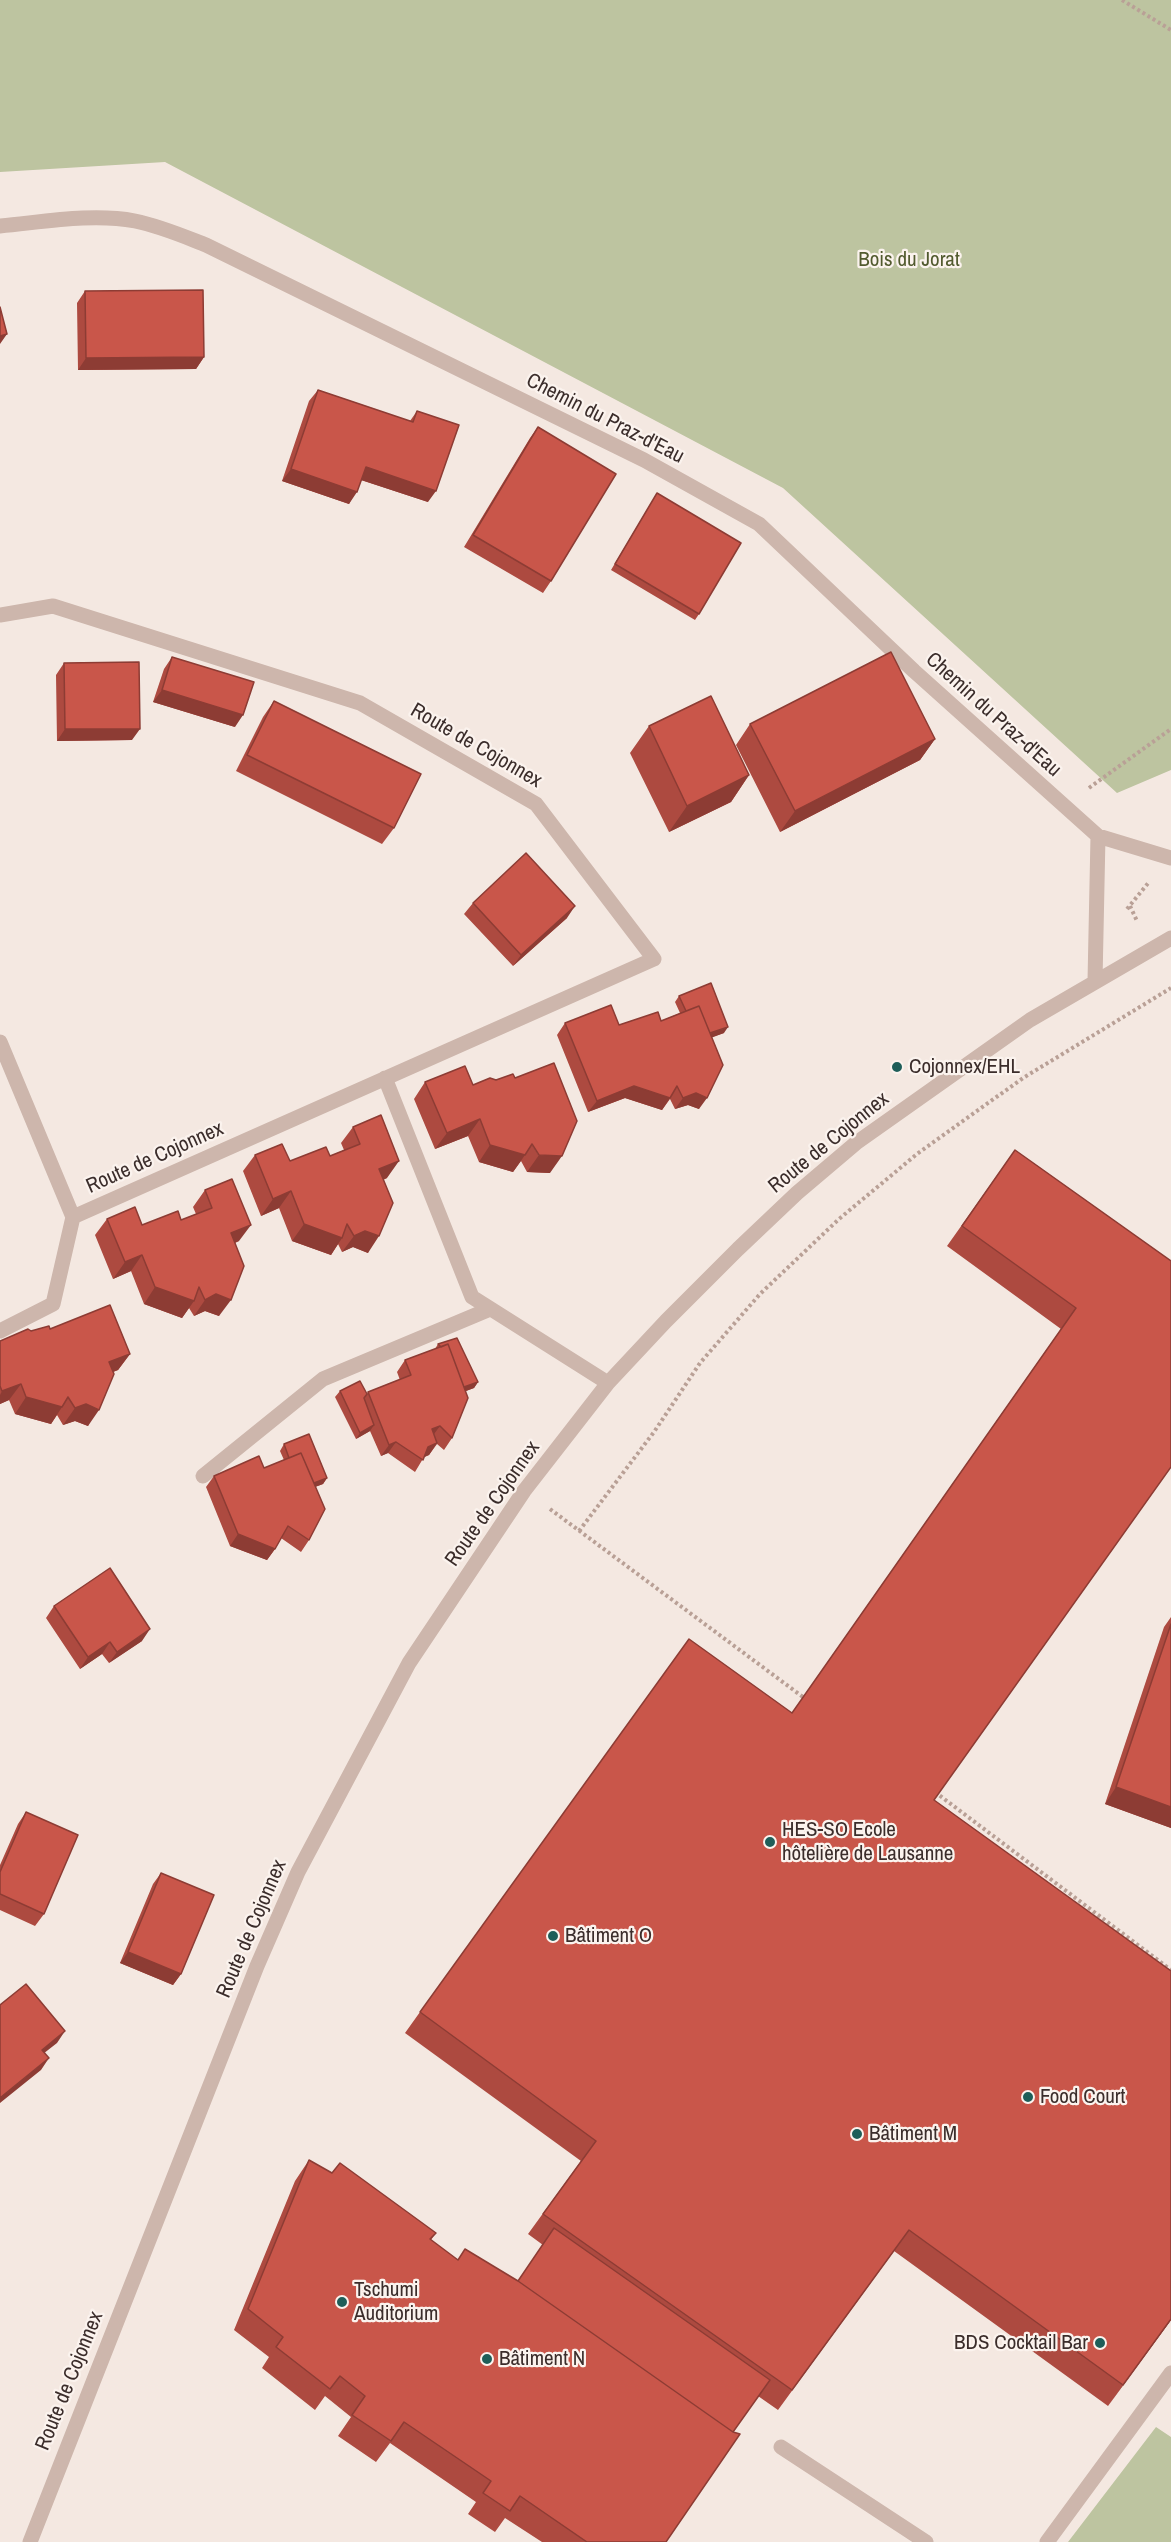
<!DOCTYPE html>
<html>
<head>
<meta charset="utf-8">
<style>
	body { margin:0 }
	canvas { display:block; background:#f4e8e1 }
</style>
</head>
<body>
<canvas width="1171" height="2542"></canvas>
<script>
const ctx = document.querySelector('canvas').getContext('2d');
ctx.lineJoin = 'round';
function fillPath(path, color) {
  ctx.fillStyle = color;
  ctx.fill(path, 'evenodd');
}
function trace(path, color, width, dash) {
  ctx.strokeStyle = color;
  ctx.lineWidth = width;
  ctx.lineCap = dash ? 'butt' : 'round';
  ctx.setLineDash(dash || []);
  ctx.stroke(path);
}
function write(font, color, halo, rows, align = 'center') {
  ctx.font = font + ' "Archivo Narrow",sans-serif';
  ctx.lineWidth = 4.5;
  ctx.setLineDash([]);
  ctx.textBaseline = 'middle';
  ctx.strokeStyle = halo;
  ctx.fillStyle = color;
  for (const [text, x, y, turn = 0] of rows) {
    ctx.save();
    ctx.translate(x, y);
    ctx.rotate((+turn || 0) * Math.PI / 180);
    ctx.textAlign = isNaN(turn) ? turn : align;
    if (halo) ctx.strokeText(text, 0, 0);
    ctx.fillText(text, 0, 0);
    ctx.restore();
  }
}
fillPath(new Path2D(`
	M0,0H1171V770L1117,793L783,488L165,162L0,172Z
	M1156,2427L1171,2437V2542H1068Z`), '#bdc4a0');
trace(new Path2D(`
	M1122,0L1171,30
	M1089,788L1171,729
	M1130,906L1137,921
	M1127,909L1149,882
	M550,1509L807,1700
	M579,1531L654,1432L700,1363L760,1294L839,1219L917,1154L1023,1078L1171,988
	M935,1792L1171,1970`), '#b9a096', 4, [3, 3]);
trace(new Path2D(`
	M0,226C44,222 92,213 135,221C160,226 183,236 206,245L644,460L759,524L914,671L1098,836L1171,858
	M0,615L53,606L360,703L536,804L654,959L73,1217
	M1095,981L1098,836
	M0,1042L73,1217L53,1304L0,1331
	M385,1078L472,1297L608,1383
	M203,1476L323,1379L490,1309
	M781,2447L926,2542
	M30,2542L257,1966L298,1872L409,1663L524,1491L608,1383L666,1321L738,1249L797,1193L856,1143L1030,1020L1171,938
	M1047,2542L1171,2373`), '#cdb6ac', 15);
fillPath(new Path2D(`
	M85,291L204,357L196,369L78,370L77,303Z
	M318,390L410,421L417,411L428,502L361,480L349,504L282,481L309,401Z
	M538,427L551,581L543,593L464,547L530,438Z
	M657,493L699,614L695,620L611,570Z
	M172,657L235,727L153,702L164,669Z
	M64,663L132,740L57,741L56,675Z
	M274,701L394,828L382,844L236,771L263,717Z
	M750,724L935,739L920,760L780,832L736,745Z
	M649,726L749,775L731,802L669,832L630,753Z
	M473,903L567,918L513,966L464,914Z
	M679,996L724,1033L712,1037L699,1109L688,1105L675,1109L670,1099L662,1110L625,1098L588,1112L557,1035L565,1023L619,1025L661,1021L680,1013L675,1002Z
	M490,1078L550,1173L527,1172L521,1161L513,1172L479,1162L468,1136L435,1149L414,1099L425,1082L473,1085Z
	M353,1127L387,1178L383,1180L368,1253L353,1247L342,1252L338,1244L331,1255L292,1241L279,1208L261,1216L243,1171L255,1155L290,1161L330,1156L344,1150L341,1143Z
	M1015,1150L1171,1261L934,1800L1171,1971V2320L1108,2406L894,2251L778,2410L758,2396L733,2432L666,2542H542L505,2518L495,2532L468,2514L476,2502L390,2443L376,2462L338,2436L351,2417L325,2396L315,2410L262,2368L269,2357L234,2330L295,2181L309,2160L436,2233L431,2240L458,2260L518,2281L543,2245L528,2234L581,2161L405,2033L420,2012L792,1713L1061,1329L947,1246Z
	M205,1190L239,1241L235,1243L219,1316L205,1311L194,1316L189,1308L182,1318L144,1304L131,1271L113,1279L95,1235L107,1219L142,1225L181,1220L196,1214L193,1207Z
	M50,1329L130,1354L118,1370L113,1372L88,1426L75,1421L63,1425L57,1415L51,1424L15,1414L9,1400L0,1404V1341L31,1331Z
	M438,1344L478,1382L474,1388L466,1391L452,1438L444,1450L437,1444L429,1455L424,1457L415,1472L388,1453L381,1456L370,1431L356,1439L335,1397L340,1391L367,1394L368,1392L400,1380L397,1372L405,1360L435,1349Z
	M284,1444L327,1478L323,1484L315,1487L309,1540L301,1552L281,1538L275,1549L267,1560L230,1546L206,1487L214,1476L264,1468L284,1460L280,1451Z
	M54,1606L142,1641L109,1663L102,1654L80,1669L46,1618Z
	M1171,1617V1828L1105,1804L1164,1627Z
	M26,1812L44,1914L35,1926L0,1910V1865L18,1824Z
	M161,1873L181,1974L173,1985L120,1963L153,1884Z`), '#ad4a40');
fillPath(new Path2D(`
	M7,334L0,344V336Z
	M204,357L196,369L78,370L86,358Z
	M366,467L436,491L428,502L358,479Z
	M291,469L357,492L349,504L282,481Z
	M162,690L243,715L235,727L153,702Z
	M65,729H140L132,740L57,741Z
	M935,739L920,760L780,832L795,811Z
	M749,775L731,802L669,832L687,806Z
	M575,906L567,918L513,966L521,955Z
	M728,1027L724,1033L700,1042L704,1036Z
	M634,1086L670,1098L662,1110L625,1098L588,1112L597,1101Z
	M696,1093L707,1098L699,1109L688,1105L675,1109L683,1098Z
	M480,1119L468,1136L435,1149L447,1133Z
	M490,1145L525,1155L513,1172L479,1162Z
	M539,1155L562,1156L550,1173L527,1172Z
	M399,1161L387,1178L367,1186L379,1169Z
	M291,1191L279,1208L261,1216L273,1199Z
	M304,1224L342,1238L331,1255L292,1241Z
	M251,1225L239,1241L219,1249L231,1233Z
	M365,1231L379,1236L368,1253L353,1247L342,1252L354,1236Z
	M142,1255L131,1271L113,1279L125,1262Z
	M155,1287L194,1301L182,1318L144,1304Z
	M216,1294L231,1300L219,1316L205,1311L194,1316L205,1300Z
	M130,1354L118,1370L97,1378L109,1362Z
	M478,1382L474,1388L455,1395L459,1389Z
	M21,1384L9,1400L0,1404V1395L2,1391Z
	M26,1397L62,1407L51,1424L15,1414Z
	M86,1404L99,1410L88,1426L75,1421L63,1425L75,1408Z
	M374,1425L370,1431L356,1439L360,1433Z
	M440,1426L431,1438L432,1429Z
	M396,1442L388,1453L381,1456L389,1445Z
	M437,1443L429,1455L420,1459L428,1447Z
	M327,1478L323,1484L304,1491L309,1485Z
	M238,1534L275,1549L267,1560L230,1546Z
	M150,1629L142,1641L109,1663L117,1652Z
	M110,1642L102,1654L80,1669L88,1657Z
	M1116,1787L1171,1807V1828L1105,1804Z
	M128,1952L181,1974L173,1985L120,1963Z
	M65,2031L57,2043L34,2061L42,2050Z
	M49,2058L41,2070L0,2103V2098Z
	M1171,2319V2320L1108,2406L1123,2385Z`), '#8d3c34');
const building = new Path2D(`
	M203,290L204,357L86,358L85,291Z
	M0,307L7,334L0,336Z
	M318,390L413,422L417,411L459,425L436,491L366,467L357,492L291,469Z
	M538,427L616,474L551,581L473,535Z
	M657,493L741,543L699,614L615,564Z
	M891,652L935,739L795,811L750,724Z
	M172,657L254,682L243,715L162,690Z
	M139,662L140,729H65L64,663Z
	M711,696L749,775L687,806L649,726Z
	M274,701L421,774L394,828L247,755Z
	M526,853L575,906L521,955L473,903Z
	M711,983L728,1027L710,1033L699,1006L686,1011L679,996Z
	M611,1005L619,1025L658,1012L661,1021L699,1006L723,1065L707,1098L696,1093L683,1098L677,1086L670,1098L634,1086L597,1101L565,1023Z
	M554,1063L577,1121L562,1156L539,1155L532,1144L525,1155L490,1145L480,1119L447,1133L425,1082L465,1066L473,1085L490,1078L496,1080L513,1074L515,1078Z
	M381,1115L399,1161L379,1169L393,1203L379,1236L365,1231L354,1236L347,1224L342,1238L304,1224L291,1191L273,1199L255,1155L282,1144L290,1161L326,1147L330,1156L360,1144L353,1127Z
	M1015,1150L1171,1261V1467L934,1800L1171,1971V2319L1123,2385L909,2230L792,2390L543,2214L596,2141L420,2012L689,1639L792,1713L1076,1308L962,1226Z
	M232,1179L251,1225L231,1233L244,1266L231,1300L216,1294L205,1300L199,1287L194,1301L155,1287L142,1255L125,1262L107,1219L135,1207L142,1225L178,1211L181,1220L212,1208L205,1190Z
	M110,1305L130,1354L109,1362L114,1374L99,1410L86,1404L75,1408L68,1397L62,1407L26,1397L21,1384L2,1391L0,1386V1341L28,1329L31,1331L49,1326L50,1329Z
	M457,1338L478,1382L464,1387L448,1344L441,1347L438,1344Z
	M448,1344L468,1398L452,1438L440,1426L432,1429L437,1443L428,1447L423,1460L396,1442L389,1445L368,1392L411,1375L405,1360Z
	M360,1381L367,1394L364,1398L374,1425L360,1433L340,1391Z
	M309,1434L327,1478L314,1483L301,1453L289,1458L284,1444Z
	M301,1453L325,1509L309,1540L288,1526L275,1549L238,1534L214,1476L259,1456L264,1468Z
	M110,1568L150,1629L117,1652L110,1642L88,1657L54,1606Z
	M1171,1624V1807L1116,1787Z
	M26,1812L78,1835L44,1914L0,1894V1872Z
	M161,1873L214,1895L181,1974L128,1952Z
	M26,1984L65,2031L42,2050L49,2058L0,2098V2005Z
	M309,2160L332,2173L340,2163L436,2233L430,2239L458,2260L465,2249L518,2281L733,2432L740,2434L666,2542H587L520,2496L510,2511L483,2493L491,2481L404,2422L391,2441L352,2415L365,2396L340,2376L330,2389L276,2347L283,2337L248,2309Z
	M554,2228L770,2380L733,2432L518,2281Z`);
fillPath(building, '#c9564a');
trace(building, '#8d3c34', 1.5);
for (const [x, y, r, color] of [
	[897,1067,6,"#1e5e59"],
	[770,1842,6,"#1e5e59"],
	[553,1936,6,"#1e5e59"],
	[1028,2097,6,"#1e5e59"],
	[857,2134,6,"#1e5e59"],
	[342,2302,6,"#1e5e59"],
	[1100,2343,6,"#1e5e59"],
	[487,2359,6,"#1e5e59"]
]) {
  const dot = new Path2D();
  dot.arc(x, y, r, 0, 2 * Math.PI);
  ctx.fillStyle = color;
  ctx.fill(dot);
  trace(dot, '#fbf3ee', 2);
}
write('21px', '#515a2e', '#fbf3ee', [
	["Bois du Jorat",909,260]
]);
write('21px', '#3b2d2b', '#fbf3ee', [
	["Chemin du Praz-d'Eau",605,419,27],
	["Chemin du Praz-d'Eau",993,715,42],
	["Route de Cojonnex",476,746,30],
	["Route de Cojonnex",829,1143,-39],
	["Route de Cojonnex",155,1158,-24],
	["Route de Cojonnex",493,1504,-55],
	["Route de Cojonnex",252,1929,-67],
	["Route de Cojonnex",70,2381,-68]
]);
write('21px', '#3b2d2b', '#fbf3ee', [
	["Cojonnex/EHL",909,1067],
	["HES-SO Ecole",782,1830],
	["hôtelière de Lausanne",782,1854],
	["Bâtiment O",565,1936],
	["Food Court",1040,2097],
	["Bâtiment M",869,2134],
	["Tschumi",354,2290],
	["Auditorium",354,2314],
	["BDS Cocktail Bar",1088,2343,"right"],
	["Bâtiment N",499,2359]
], 'left');
</script>
</body>
</html>
